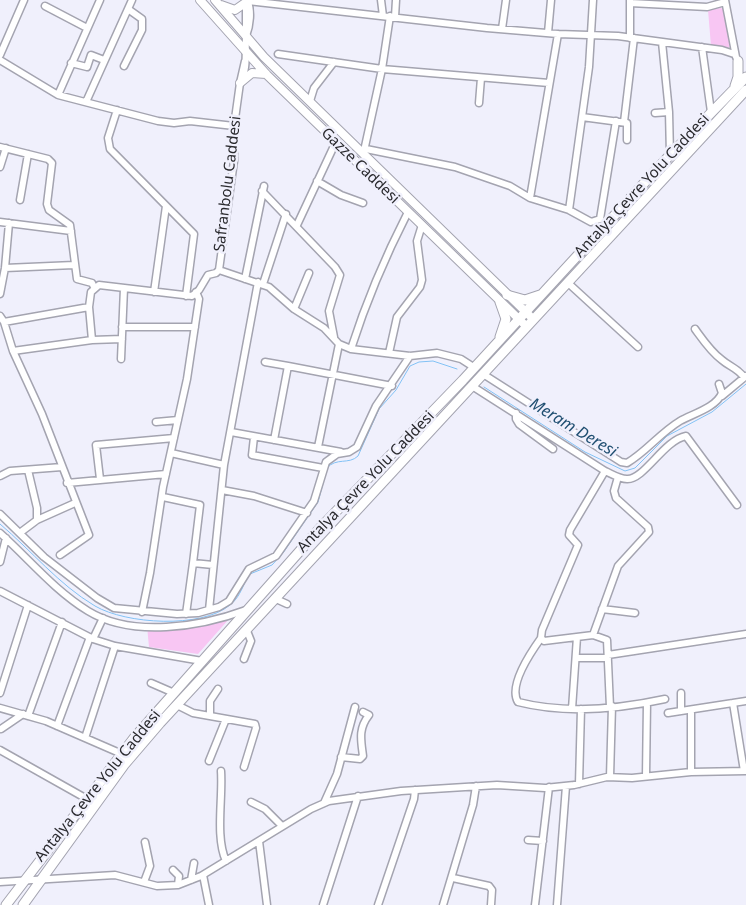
<!DOCTYPE html>
<html>
<head>
<meta charset="utf-8">
<style>
	body { margin:0 }
	canvas { display:block; background:#f0f0fc }
</style>
</head>
<body>
<canvas width="746" height="905"></canvas>
<script>
const ctx = document.querySelector('canvas').getContext('2d');
ctx.lineJoin = 'round';
function fillPath(path, color) {
  ctx.fillStyle = color;
  ctx.fill(path, 'evenodd');
}
function trace(path, color, width, dash) {
  ctx.strokeStyle = color;
  ctx.lineWidth = width;
  ctx.lineCap = dash ? 'butt' : 'round';
  ctx.setLineDash(dash || []);
  ctx.stroke(path);
}
function write(font, color, halo, rows, align = 'center') {
  ctx.font = font + ' "Noto Sans",sans-serif';
  ctx.lineWidth = 5;
  ctx.setLineDash([]);
  ctx.textBaseline = 'middle';
  ctx.strokeStyle = halo;
  ctx.fillStyle = color;
  for (const [text, x, y, turn = 0] of rows) {
    ctx.save();
    ctx.translate(x, y);
    ctx.rotate((+turn || 0) * Math.PI / 180);
    ctx.textAlign = isNaN(turn) ? turn : align;
    if (halo) ctx.strokeText(text, 0, 0);
    ctx.fillText(text, 0, 0);
    ctx.restore();
  }
}
fillPath(new Path2D(`
	M721,8L725,10L731,45L728,48L711,46L708,10Z
	M229,619L198,654L149,647L147,626Z`), '#f8c6f3');
trace(new Path2D(`
	M484,387L585,452L625,471L635,468L667,436L712,412L746,384
	M327,468C336,457 349,465 358,456L379,409L396,390L410,366L419,362L433,361L457,369
	M0,524C32,551 58,584 95,606C126,624 201,629 230,605C238,599 242,589 246,580
	M250,574L272,565L283,553L318,502L326,472`), '#82c2f5', 1);
const minor = new Path2D(`
	M247,0C252,10 250,26 246,36V5L248,1
	M381,0L383,16
	M630,0V38
	M725,0L736,57
	M248,1L487,28L558,34L618,36L722,50L734,54
	M630,3L707,7L725,2
	M45,6L87,28
	M395,17L396,0
	M502,29L506,0
	M548,33L551,0
	M662,42L669,112L670,155
	M702,47L711,112
	M278,54L382,69L549,83
	M0,55L24,0
	M0,60L58,95L158,121L174,123L190,121L234,126
	M245,61L240,83C248,69 245,52 246,36
	M71,63L87,67L91,55L104,60
	M124,66L142,30V19L128,9
	M240,83L234,126V161L219,270L269,287L294,309L324,328L339,344L351,349L410,356L437,353L461,359L475,368
	M58,95L100,0
	M310,101L314,88L334,62
	M86,102L132,0
	M479,103L481,78
	M117,110L108,138L110,149L194,234L186,296
	M655,113L669,112
	M582,117L627,123V140
	M624,122L634,38
	M0,147L48,159L52,163L47,204L49,210L70,225L77,279L92,283L94,287
	M366,149L455,167L510,186L530,198L569,210L591,222L600,219
	M364,151L382,69L390,16
	M0,167L6,148
	M317,181L341,195L363,203
	M262,191L335,267L340,275L329,311L334,337
	M530,198L558,34
	M20,200L28,154
	M569,210L589,67L593,0
	M600,219L616,121
	M0,222L71,231
	M297,225L333,148
	M5,268L74,265
	M245,279L264,186
	M567,282L638,347
	M263,284L286,214
	M154,292L166,206
	M0,294L5,268L9,223
	M89,307L92,340
	M294,309L309,273
	M0,316L4,322L89,307L91,292L99,285L192,296L199,290L208,275L216,273L219,270
	M4,322L13,351L42,414L89,535L60,555
	M122,327H195
	M695,329C703,340 711,352 722,360C730,367 736,367 744,377
	M351,349C366,302 385,257 408,212
	M13,351L92,340L122,339
	M389,353L397,317L420,287L422,280L417,241L422,225
	M121,359L124,288
	M265,362L288,366
	M483,374L621,462L627,463C646,452 660,433 680,421C692,414 716,408 722,393L719,384
	M472,386L605,471C612,474 619,479 627,479C644,480 664,440 686,436L737,505
	M722,396L746,376
	M516,413V419L519,424L553,449
	M156,422L178,420
	M231,432L341,452
	M254,437L252,455L323,468
	M274,440L288,366L392,386
	M318,447L339,344
	M171,453L224,465
	M28,470L37,508V520
	M605,471L570,530L569,535L578,545L542,630L541,638L544,641L593,635L607,640L610,707
	M0,476L10,471L62,467
	M100,479L96,445L174,438
	M67,483L166,474
	M222,490L254,496L307,513
	M163,497L200,505L193,563L213,565
	M0,514L44,557L97,598L114,608L177,614L198,613L219,607L229,601L249,569L276,556L314,501L326,462L337,454L349,452L357,447L376,406L410,356
	M21,532L37,520L75,503
	M0,533C29,559 54,590 88,611C132,638 200,627 246,610
	M0,562L6,538
	M0,591L93,639L115,646L202,661
	M276,599L287,604
	M602,609L635,613
	M209,610L224,465L258,282
	M142,612L150,573L163,487L187,379L199,299L196,292
	M186,614L193,563
	M593,635L618,566L649,532L648,527L616,498L614,491L618,477
	M541,638C531,652 508,686 518,702C565,714 619,709 665,699
	M93,639L103,618
	M608,655L746,634
	M576,658H608
	M244,659L251,641L247,631
	M151,683L174,693
	M0,693L28,605
	M681,693V711
	M733,703L744,771
	M177,705L193,713L255,724L256,728L244,767
	M0,708L46,721L122,754
	M572,709L577,637
	M668,713L746,701
	M28,716L62,622
	M210,716V701L218,689
	M57,726L90,637
	M1,729L23,714
	M85,738L115,646
	M0,750L87,799
	M341,757L360,759L363,756C361,740 358,729 369,715L363,712
	M209,761L226,719
	M221,771C223,798 215,837 226,861
	M691,772V710
	M646,776L647,703
	M610,777L612,706
	M579,784L581,709
	M251,802L265,809L282,826
	M324,803L337,774L355,707
	M528,840L543,841
	M259,841L267,905
	M173,870L179,876L178,885
	M203,875L209,905
	M453,878L489,886L492,890L491,905
	M191,880L194,863
	M0,882L115,875L157,886L178,885L201,876L311,809L329,801L401,791L497,785L545,788L574,785L607,777L632,778L691,772L746,771
	M144,882L150,866L145,842
	M323,905L358,796
	M378,905L414,799L415,790
	M443,905L473,805L476,786
	M535,905L549,787
	M557,905L566,786`);
const major = new Path2D(`
	M200,0L266,74L526,326
	M215,0L264,57L533,319
	M221,5L235,10L248,1
	M240,83L252,73L266,74`);
const highway = new Path2D(`
	M735,86L738,77V61
	M507,295L525,300L540,295
	M500,302L506,319L500,337
	M6,905L134,738L322,526L463,380L670,155L746,77
	M23,905L124,765L160,723L746,90`);
trace(minor, '#a4a4b0', 9);
trace(major, '#a4a4b0', 10);
trace(highway, '#a4a4b0', 11);
trace(minor, '#fff', 6);
trace(major, '#fff', 8);
trace(highway, '#fff', 9);
write('15px', '#2a2a2e', '#f0f0fc', [
	["Gazze Caddesi",360,166,44],
	["Safranbolu Caddesi",228,184,-83],
	["Antalya Çevre Yolu Caddesi",642,186,-47],
	["Antalya Çevre Yolu Caddesi",366,482,-46],
	["Antalya Çevre Yolu Caddesi",98,786,-51]
]);
write('italic 16px', '#204f71', '#f0f0fc', [
	["Meram Deresi",573,428,31]
]);
</script>
</body>
</html>
